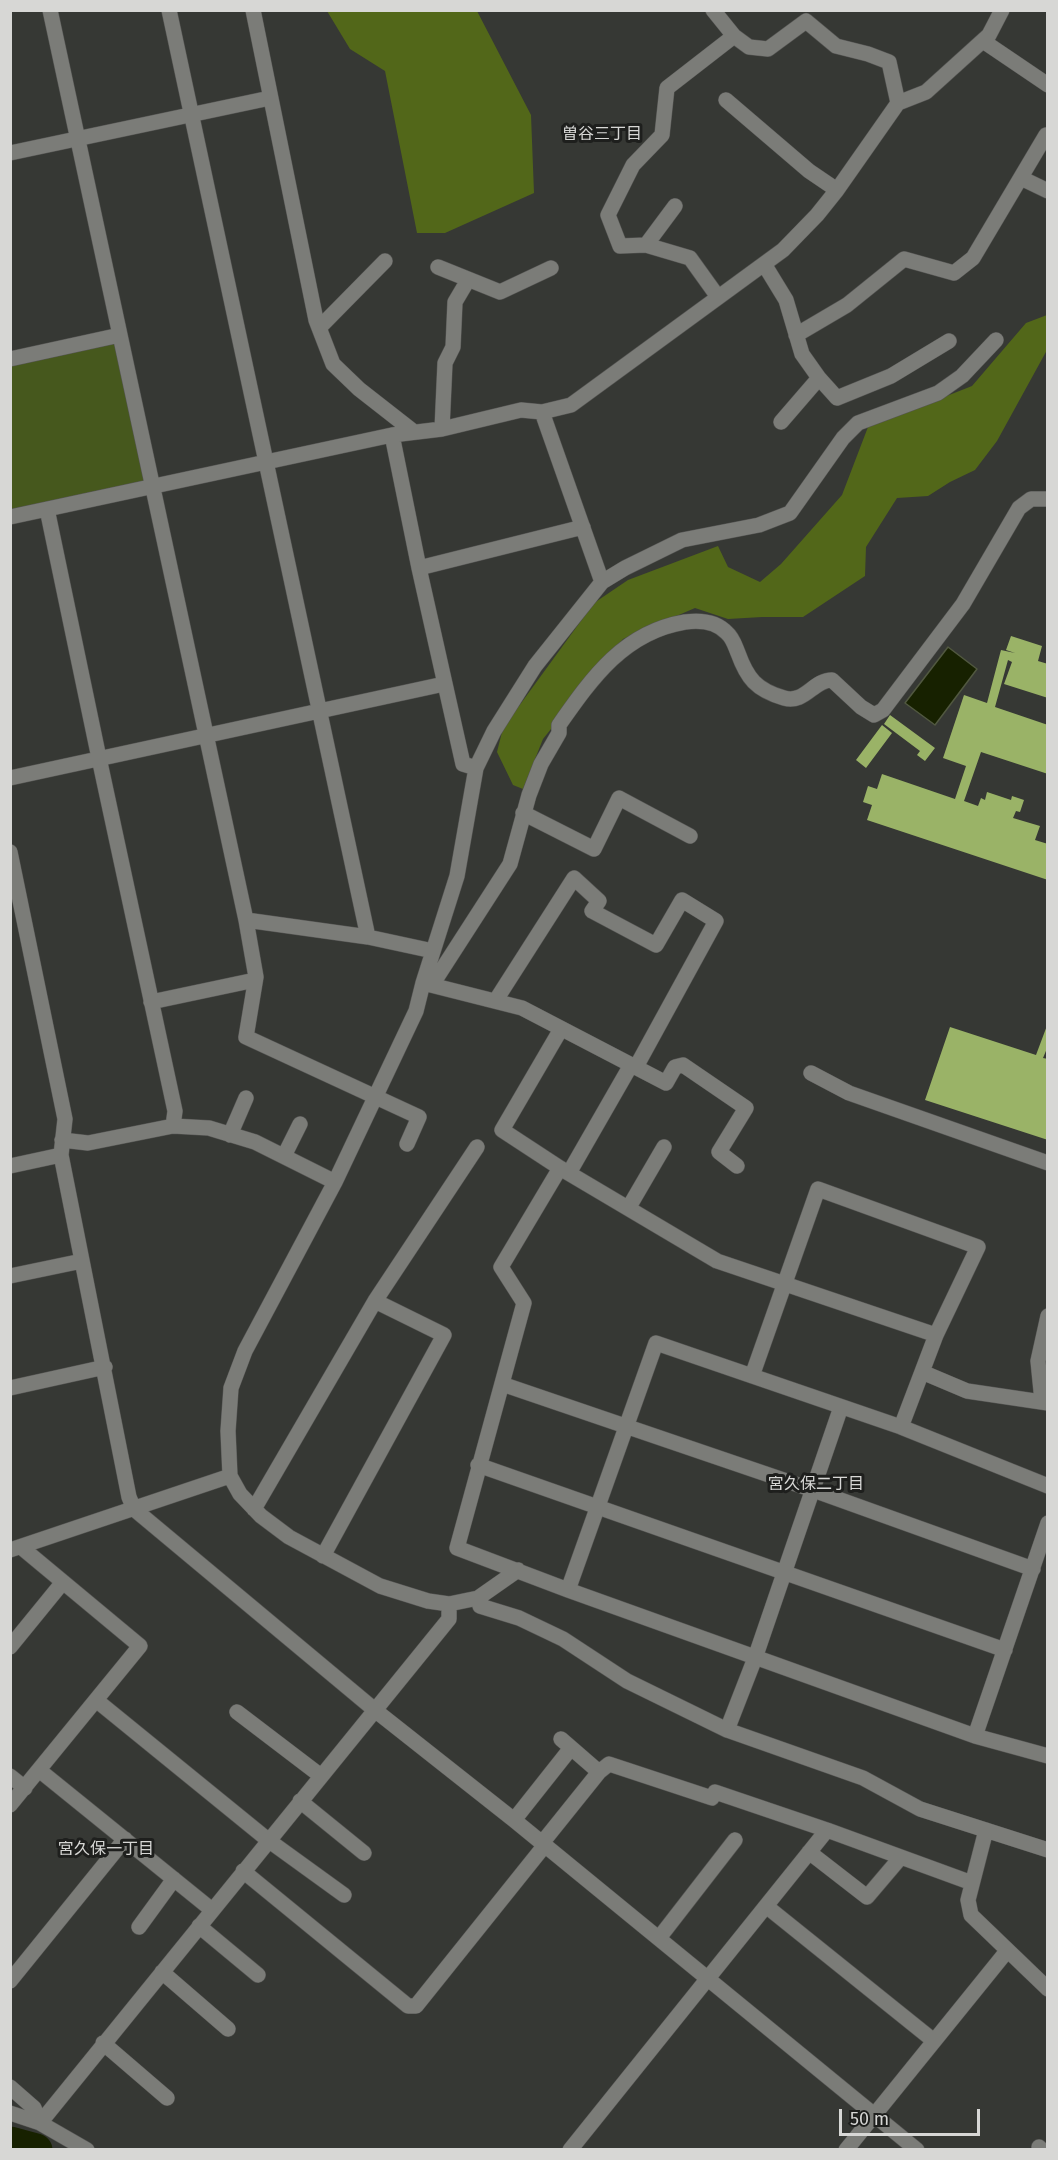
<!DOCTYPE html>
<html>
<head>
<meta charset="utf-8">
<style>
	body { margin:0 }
	#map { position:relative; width:1058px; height:2160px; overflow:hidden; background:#363834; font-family:"Fira Sans",sans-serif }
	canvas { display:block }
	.frame { position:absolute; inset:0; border:12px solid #d7d7d5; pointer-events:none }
	.scale { position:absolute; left:839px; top:2109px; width:141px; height:27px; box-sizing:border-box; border:3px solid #d7d7d5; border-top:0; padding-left:8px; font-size:18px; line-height:21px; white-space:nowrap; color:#d7d7d5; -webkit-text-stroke:4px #1e1f1d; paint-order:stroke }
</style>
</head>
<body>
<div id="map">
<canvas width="1058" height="2160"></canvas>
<div class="frame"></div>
<div class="scale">50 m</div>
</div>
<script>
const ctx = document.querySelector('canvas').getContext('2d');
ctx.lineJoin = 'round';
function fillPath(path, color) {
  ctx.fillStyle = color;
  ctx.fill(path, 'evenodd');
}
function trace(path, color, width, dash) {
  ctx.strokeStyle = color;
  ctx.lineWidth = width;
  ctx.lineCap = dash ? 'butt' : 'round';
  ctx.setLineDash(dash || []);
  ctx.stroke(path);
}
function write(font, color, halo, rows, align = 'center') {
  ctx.font = font + ' "Fira Sans","Noto Sans JP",sans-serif';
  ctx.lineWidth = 6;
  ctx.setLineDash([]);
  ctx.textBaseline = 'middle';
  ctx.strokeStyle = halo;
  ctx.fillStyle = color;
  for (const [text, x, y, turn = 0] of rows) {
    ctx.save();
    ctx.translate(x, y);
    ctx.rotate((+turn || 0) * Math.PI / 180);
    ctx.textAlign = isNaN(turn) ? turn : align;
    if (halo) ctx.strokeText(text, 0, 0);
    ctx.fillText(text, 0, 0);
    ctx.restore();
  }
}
fillPath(new Path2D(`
	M120,335L153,487L11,517L10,359Z`), '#46581d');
fillPath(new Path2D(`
	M327,11H477L531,115L534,193L445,233H417L385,71L350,49Z
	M1047,315V350L997,441L975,470L950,482L928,496L897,498L866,547L865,576L803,617H762L728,619L695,608L623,639L543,739L523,789L513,785L497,752L503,728L594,603L628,580L718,546L728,567L760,582L781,564L842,495L868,427L972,386L1026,323Z`), '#526719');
const water = new Path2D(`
	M948,647L977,669L935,725L905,703Z`);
fillPath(water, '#172100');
trace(water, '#515840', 1.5);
trace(new Path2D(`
	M10,2143L36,2150`), '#172100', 33);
fillPath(new Path2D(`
	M1011,636L1042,646L1038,661L1048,664V698L1004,684L1012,662L1008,660L995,707L1048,725V774L981,752L964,801L978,806L981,798L985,800L987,792L1011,800L1012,796L1024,800L1020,812L1016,811L1013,818L1040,826L1035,840L1048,844V880L867,820L872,805L863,802L868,786L877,789L882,774L955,799L966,766L943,758L964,695L987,703L1001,650L1015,653L1006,650Z
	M890,715L935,748L925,761L917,755L920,751L884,724Z
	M882,725L892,733L866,768L856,760Z
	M1048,1023V1046L1043,1058L1048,1059V1140L925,1100L950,1027L1036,1055Z`), '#9ab367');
const minor = new Path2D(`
	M50,10L246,920L256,977L246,1037L419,1117L407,1144
	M169,10L368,937
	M253,10L316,320L333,364L359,389L414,432
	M713,10L734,36L749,47L768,49L806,21L836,46L868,54L889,62L898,103
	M983,41L1048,85
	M726,100L809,171L837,190
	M10,153L270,98
	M1021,178L1048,191
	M646,245L675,206
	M764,264L786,300L802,354L819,378L837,398L891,376L949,341
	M438,267L500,292L551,268
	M718,297L690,258L646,245L620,246L608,215L633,165L662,135L667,88L734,36
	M319,328L385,261
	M796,335L847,305L904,259L954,273L973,258L1046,135
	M10,359L120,335
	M542,412L602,582
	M781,422L819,378
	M442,429L445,363L453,347L455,302L468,280
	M392,435L419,568L463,764L476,768
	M47,509L99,758L175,1111L173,1126
	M10,517L392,435L442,429L521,410L542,412L571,405L783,250L817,215L837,190L898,103L926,92L989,35L1002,10
	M419,568L583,527
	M10,778L444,684
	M523,813L594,849L619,798L690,836
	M10,852L65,1119L61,1155L129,1497L134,1509L376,1711L514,1820L917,2150
	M246,920L368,937L433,951
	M423,983L522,1008L666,1083L675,1067L683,1065L746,1108L719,1152L737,1166
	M432,985L510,864L529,795L541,764L559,733V725C592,678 624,632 685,622C700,620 716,621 727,633C733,638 735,646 738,653C747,678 756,690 784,698C805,704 813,680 832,680L861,707L874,715L883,710L963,604L1019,508L1031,499H1048
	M496,1000L574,878L599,901L592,911L656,945L682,900L716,921L636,1067
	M151,1002L255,980
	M561,1029L502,1130L560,1168L717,1261L936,1335
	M811,1073L849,1093L1048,1163
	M230,1135L246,1098
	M62,1140L88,1143L173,1126L209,1128L255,1142L335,1182
	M284,1156L300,1124
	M10,1166L61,1155
	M560,1168L501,1267L524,1303L457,1548L568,1590L975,1736L1048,1756
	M569,1173L631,1065
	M629,1207L664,1147
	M10,1276L82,1261
	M922,1372L967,1391L1048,1403
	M752,1376L818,1189L978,1247L936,1335L901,1427
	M502,1384L813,1490L1033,1569
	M10,1388L105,1367
	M1042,1401L1038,1361L1048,1316
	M478,1465L1005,1650
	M254,1509L375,1301L477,1147
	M10,1550L230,1476
	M323,1556L444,1335L375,1301
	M518,1570L478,1598L449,1604L428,1601L380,1586L289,1537L261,1516L240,1494L230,1476L228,1431L231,1388L245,1351L335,1182L416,1011L423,983L457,876L476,768L494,731L535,666L602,582L625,568L682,540L759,525L790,513L843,438L858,423L938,393L962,376L996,340
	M568,1590L656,1343L901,1427L1048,1486
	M478,1598L480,1606L519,1618L563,1639L627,1681L727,1730L863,1778L920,1809L1048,1850
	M10,1647L63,1582
	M96,1700L268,1840L344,1895
	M237,1712L321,1776
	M727,1730L755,1658L841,1407
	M975,1736L1048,1523
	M561,1739L599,1772
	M39,1770L212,1910
	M10,1776L25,1788
	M300,1801L364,1853
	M10,1805L140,1646L21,1547
	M514,1820L571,1748
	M986,1830L968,1900L971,1915L1048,1989
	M542,1843L599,1772L609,1764L712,1798L715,1792L827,1830L972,1883
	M809,1852L867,1897L901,1857
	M243,1871L408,2006H416L545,1845
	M766,1906L934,2041
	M199,1926L258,1975
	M139,1927L174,1879
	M659,1938L735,1840
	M162,1972L228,2029
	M10,1981L125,1839
	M103,2043L167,2098
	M10,2087L34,2108L40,2123L449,1619V1604
	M10,2113L40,2123L87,2150
	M1039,2147L1042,2150
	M570,2150L827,1830
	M846,2150L1007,1951`);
trace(minor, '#565654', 16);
trace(minor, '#7b7c78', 15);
write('16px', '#d7d7d5', '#1e1f1d', [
	["曽谷三丁目",602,135],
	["宮久保二丁目",816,1485],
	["宮久保一丁目",106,1850]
]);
</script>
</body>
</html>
